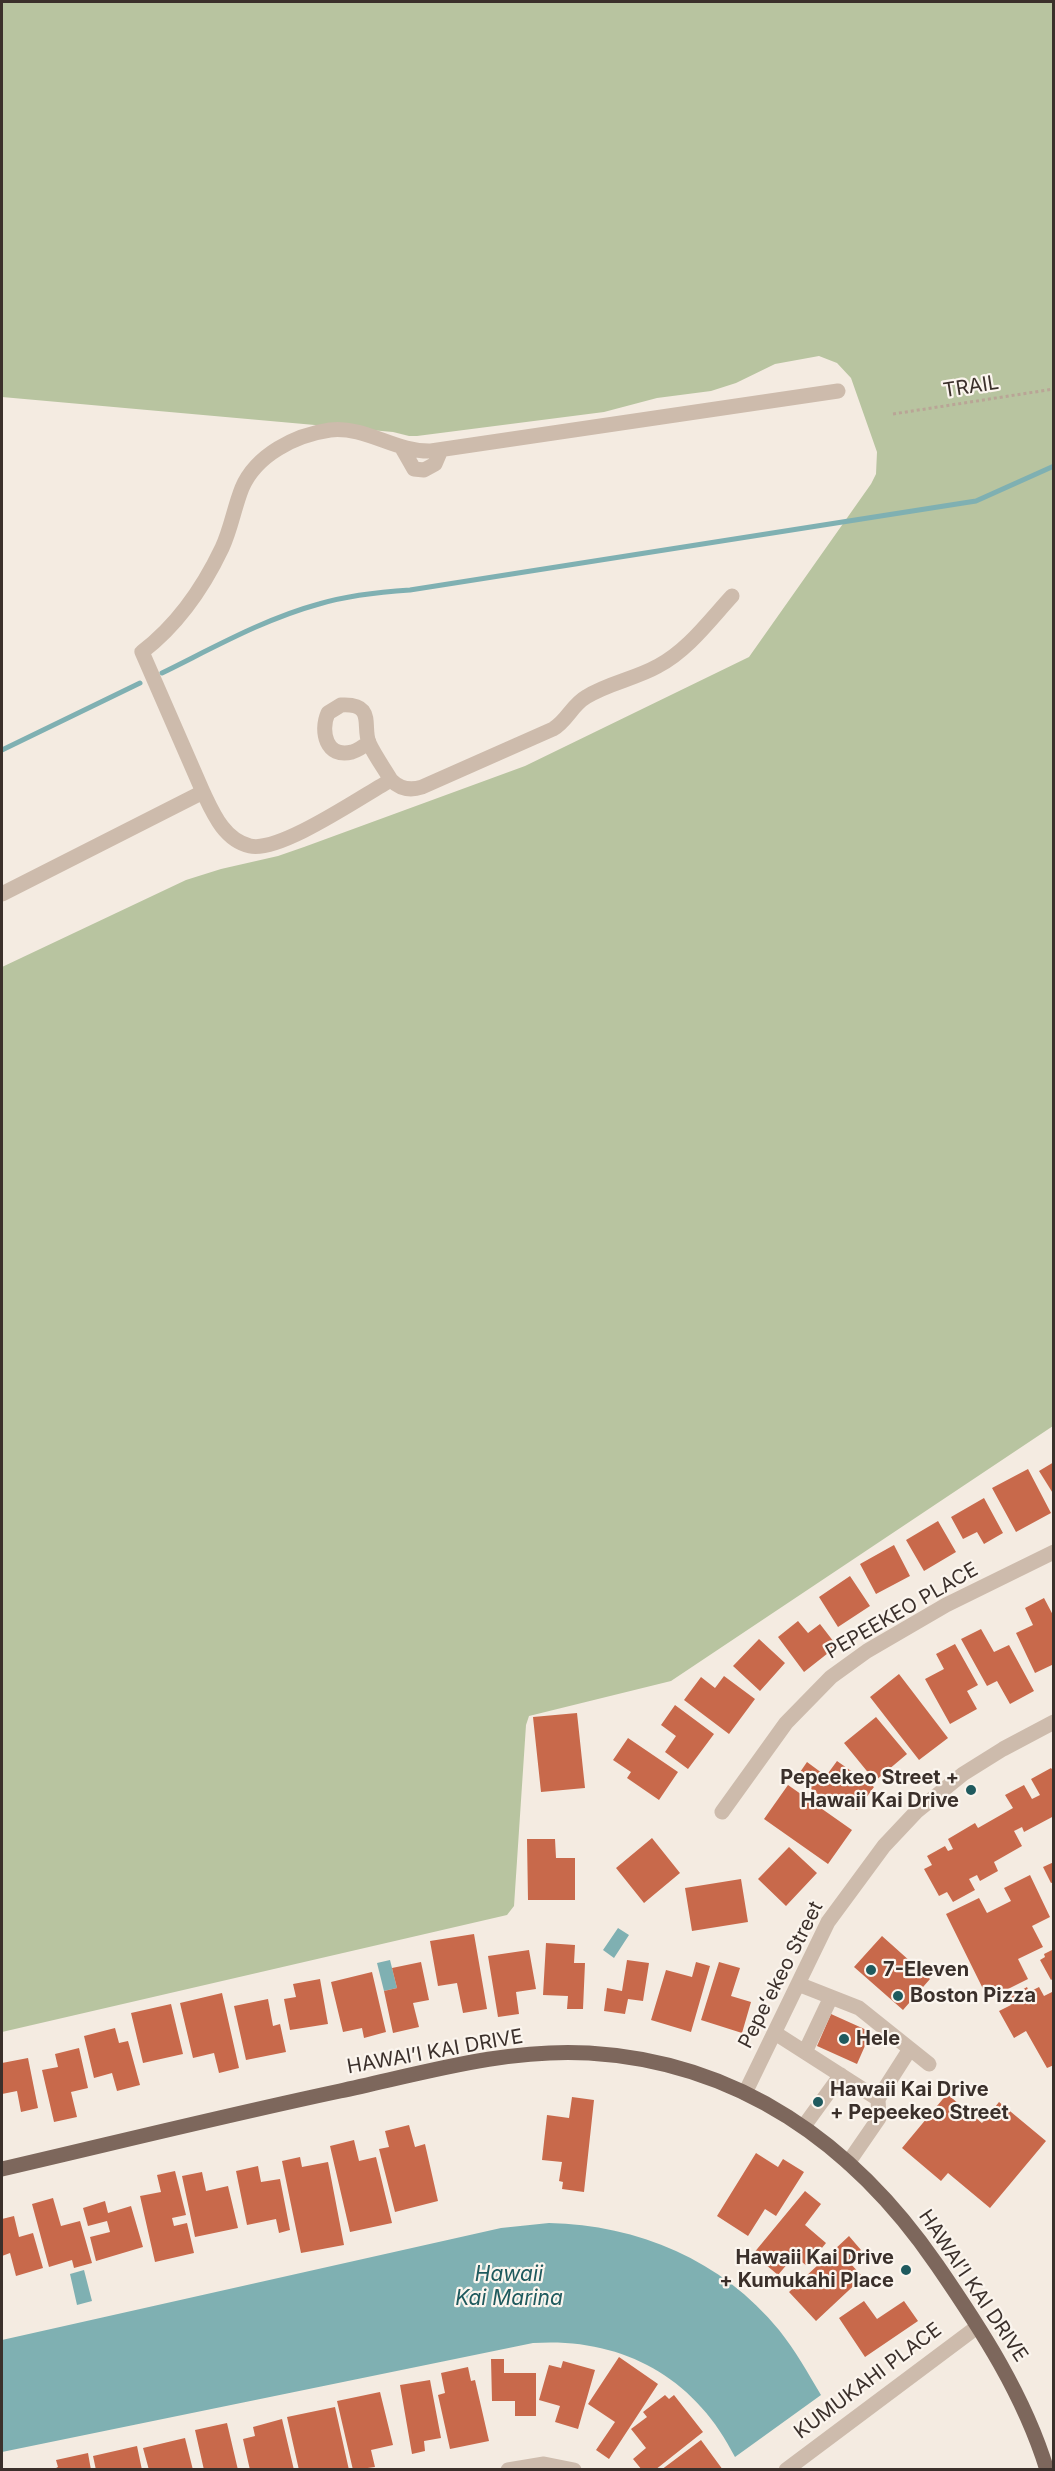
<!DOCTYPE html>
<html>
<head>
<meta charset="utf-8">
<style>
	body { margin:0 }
	#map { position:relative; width:1055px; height:2471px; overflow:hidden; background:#f4ebe1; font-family:Inter,sans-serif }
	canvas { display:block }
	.frame { position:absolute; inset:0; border:3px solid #3b302b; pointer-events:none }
</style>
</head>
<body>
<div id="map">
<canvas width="1055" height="2471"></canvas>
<div class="frame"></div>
</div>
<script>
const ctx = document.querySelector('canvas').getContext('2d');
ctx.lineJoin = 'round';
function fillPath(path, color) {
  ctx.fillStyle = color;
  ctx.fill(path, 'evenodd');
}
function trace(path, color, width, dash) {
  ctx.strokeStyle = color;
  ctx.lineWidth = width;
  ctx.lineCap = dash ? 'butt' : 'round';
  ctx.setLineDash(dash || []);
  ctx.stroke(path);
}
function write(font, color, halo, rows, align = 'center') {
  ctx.font = font + ' Inter,sans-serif';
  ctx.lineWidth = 4.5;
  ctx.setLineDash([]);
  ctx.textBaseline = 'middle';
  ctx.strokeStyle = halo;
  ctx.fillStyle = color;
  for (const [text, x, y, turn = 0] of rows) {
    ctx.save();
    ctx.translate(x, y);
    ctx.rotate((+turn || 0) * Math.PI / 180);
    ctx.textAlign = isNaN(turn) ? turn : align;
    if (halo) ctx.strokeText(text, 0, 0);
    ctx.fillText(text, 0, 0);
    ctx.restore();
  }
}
fillPath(new Path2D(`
	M2,2H1053V1426L671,1681L529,1716L526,1725L514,1906L507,1915L2,2032V967L186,880L221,869L278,856L304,847L525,766L749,657L871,484L876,474L877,452L851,378L837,363L819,356L775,364L736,383L711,391L657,398L604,412L417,436H409L393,432L2,397Z`), '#b8c4a0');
fillPath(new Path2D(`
	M618,1928L629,1935L614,1958L603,1950Z
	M390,1960L397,1988L384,1991L377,1963Z
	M549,2223C638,2225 722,2260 779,2330C795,2350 808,2373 821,2395L735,2457C695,2377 622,2337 533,2343L2,2452V2340L501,2228Z
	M84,2270L92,2301L77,2305L70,2274Z`), '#7fb0b2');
trace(new Path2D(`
	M162,673C213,648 264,619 319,604C349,595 379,592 410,590L976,501L1054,466
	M2,750L140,683`), '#7fb0b2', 5);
fillPath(new Path2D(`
	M1054,1462V1495L1039,1471Z
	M1028,1469L1051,1513L1016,1532L992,1488Z
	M984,1498L1003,1533L984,1544L977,1532L963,1539L951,1517Z
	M938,1521L956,1552L924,1571L906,1540Z
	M894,1545L910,1576L876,1594L860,1564Z
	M850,1576L870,1606L838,1627L819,1597Z
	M1044,1598L1054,1617V1664L1035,1673L1016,1633L1033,1625L1025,1608Z
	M798,1621L808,1633L820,1624L837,1646L804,1672L778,1637Z
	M981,1629L994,1652L1009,1645L1034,1691L1010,1704L997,1681L987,1686L961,1639Z
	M759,1639L785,1663L760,1691L733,1666Z
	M955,1644L978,1685L967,1691L977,1709L950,1724L925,1679L944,1669L936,1654Z
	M899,1674L948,1738L919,1760L870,1697Z
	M724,1676L755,1699L729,1734L684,1700L701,1677L715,1688Z
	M675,1705L714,1734L688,1769L665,1752L676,1736L661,1725Z
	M577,1713L585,1788L541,1792L533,1717Z
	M876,1717L907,1754L875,1781L844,1743Z
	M628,1738L678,1772L659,1800L627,1778L631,1772L613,1760Z
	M837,1761L874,1787L857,1810L843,1800L837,1808L796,1778L807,1762L826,1776Z
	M1051,1768L1054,1772V1816L1024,1832L1022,1827L1014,1831L1022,1846L994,1862L998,1871L980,1881L977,1875L969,1879L975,1890L953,1902L947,1892L939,1896L924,1869L932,1865L927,1856L945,1846L948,1851L953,1849L948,1839L975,1823L978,1828L1013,1808L1005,1795L1024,1785L1032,1799L1040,1795L1031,1779Z
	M788,1785L852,1830L828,1864L764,1819Z
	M652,1838L680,1873L644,1903L616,1868Z
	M527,1839H555L556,1858H575V1900H528Z
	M789,1847L817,1873L786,1906L758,1879Z
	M1054,1862V1882L1051,1883L1043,1867Z
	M1030,1875L1050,1917L1032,1926L1043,1947L1018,1959L1028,1979L988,1999L946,1914L979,1898L987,1913L1011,1901L1004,1888Z
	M741,1879L748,1922L692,1931L685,1888Z
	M474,1934L487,2009L463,2013L457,1983L438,1986L430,1941Z
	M882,1936L930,1979L903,2010L854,1967Z
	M546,1943L575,1945L574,1963H585L583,2009H567L568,1996L543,1995Z
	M1054,1949V1978L1051,1980L1040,1960L1045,1957L1044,1954Z
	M529,1950L536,1989L516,1992L519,2014L498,2017L488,1956Z
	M627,1960L649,1963L643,2001L628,1999L625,2014L604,2011L607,1988L622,1991Z
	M421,1962L429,2000L413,2003L419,2027L393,2033L384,1991L397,1988L392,1968Z
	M696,1962L710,1966L691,2032L651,2020L666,1970L692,1977Z
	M719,1962L740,1968L731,1996L751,2002L742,2033L701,2020Z
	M372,1972L386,2032L364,2038L362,2028L343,2032L331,1982Z
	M320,1979L328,2024L290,2030L284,1999L296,1997L293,1984Z
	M1027,1987L1029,1992L1039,1987L1044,1996L1054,1991V2065L1047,2068L1026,2031L1014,2038L999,2011L1011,2005L1008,1998Z
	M222,1993L239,2068L219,2073L214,2053L193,2058L180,2003Z
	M268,1999L273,2026L280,2024L286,2052L246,2060L234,2006Z
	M171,2004L183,2054L143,2063L131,2013Z
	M831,2014L871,2032L857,2064L817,2046Z
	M115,2028L119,2043L128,2041L140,2085L117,2091L112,2073L94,2078L84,2036Z
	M79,2048L88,2088L71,2092L77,2117L54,2122L42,2070L58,2067L55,2054Z
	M28,2058L38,2108L21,2112L17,2091L2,2094V2063Z
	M947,2094L982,2123L999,2102L1046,2141L990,2208L948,2173L941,2181L902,2148Z
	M572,2097L594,2100L584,2192L562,2189L563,2182L559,2181L562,2162L542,2160L547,2115L569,2118Z
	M409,2125L415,2147L425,2144L438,2201L395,2212L379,2149L389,2147L385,2131Z
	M354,2140L359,2161L376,2157L392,2223L350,2232L330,2146Z
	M756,2153L778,2167L783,2159L804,2172L776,2216L765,2209L748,2236L717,2216Z
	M300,2157L302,2167L328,2162L344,2245L301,2253L282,2161Z
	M258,2166L261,2182L280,2179L290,2230L279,2233L276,2219L247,2225L236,2171Z
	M175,2171L186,2215L172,2218L174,2226L187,2223L194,2253L155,2262L140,2196L161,2192L157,2175Z
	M202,2172L206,2191L228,2186L238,2228L195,2237L182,2176Z
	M805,2191L821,2204L805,2225L826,2243L807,2266L794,2256L778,2275L753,2254Z
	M53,2198L61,2226L80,2221L92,2263L74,2268L72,2260L49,2267L32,2204Z
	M105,2201L108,2213L131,2206L143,2247L96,2261L90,2237L110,2232L107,2221L88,2226L83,2208Z
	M14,2216L19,2237L33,2233L43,2268L16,2276L10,2253L2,2256V2219Z
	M849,2236L861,2250L849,2262L863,2277L816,2321L789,2292Z
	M864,2301L877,2319L904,2301L918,2321L865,2357L839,2318Z
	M619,2357L658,2384L609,2459L596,2450L615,2422L588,2404Z
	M491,2359H504V2373H536V2416H515V2401H492Z
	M563,2361L595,2370L578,2429L555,2422L560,2406L539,2400L549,2365L561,2368Z
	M468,2367L471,2381L475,2380L489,2441L450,2449L438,2395L445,2393L441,2373Z
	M430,2380L441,2438L424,2441L425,2451L412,2454L400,2385Z
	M380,2392L393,2445L371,2450L375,2467L353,2470L337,2401Z
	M665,2395L669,2399L674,2395L703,2432L655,2470H642L633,2459L646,2448L631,2429L647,2417L643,2412Z
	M335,2407L349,2470H299L287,2417Z
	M282,2419L294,2470H250L243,2439L255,2436L253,2427Z
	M227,2423L238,2470H204L195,2430Z
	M185,2438L193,2470H149L143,2448Z
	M701,2440L723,2470H661Z
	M137,2446L142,2470H96L93,2456Z
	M88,2453L91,2470H52L58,2467L56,2460Z`), '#c8694b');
trace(new Path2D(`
	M893,414L1054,389`), '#b9a596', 3, [3, 3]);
trace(new Path2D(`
	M402,448L414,469L424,470L435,464L441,450
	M369,742C364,746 358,750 352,752C326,759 320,731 328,713L341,705C376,703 362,726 369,743C375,756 384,768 391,780C400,789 410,791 422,787L553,729C567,721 572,705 586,697C608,683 635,679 658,666C688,650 709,621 732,596
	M203,792L142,652C176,626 203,588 222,548C231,529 234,508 242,488C256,455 295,435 330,430C366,426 395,452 431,451L838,391
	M2,894L203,792C213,813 224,840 250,846C280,853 362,796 391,780
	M722,1812L786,1723L831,1677L867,1651L946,1605L1054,1552
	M798,1984L859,2008L929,2064
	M775,2033L878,2099
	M805,2052L831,1997
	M745,2093L828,1922L884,1846L916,1812L963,1774L1003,1749L1054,1722
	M804,2126L841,2075
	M848,2163L879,2118L878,2099L910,2049
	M508,2470L544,2464L574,2470
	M786,2470L977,2327`), '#cdbbac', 15);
trace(new Path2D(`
	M2,2169C114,2143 227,2115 340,2091C420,2074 505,2048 589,2053C739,2062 854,2144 937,2265C981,2329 1024,2395 1047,2470`), '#7d675c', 15);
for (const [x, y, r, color] of [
	[971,1790,6,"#1f5a5e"],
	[871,1970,6,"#1f5a5e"],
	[898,1996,6,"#1f5a5e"],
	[844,2039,6,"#1f5a5e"],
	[818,2102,6,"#1f5a5e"],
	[906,2270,6,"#1f5a5e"]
]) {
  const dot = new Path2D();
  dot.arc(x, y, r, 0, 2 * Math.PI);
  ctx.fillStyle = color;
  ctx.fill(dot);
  trace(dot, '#fbf5ee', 2);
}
write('20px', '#3b302b', '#fbf5ee', [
	["TRAIL",971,387,-9],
	["PEPEEKEO PLACE",902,1611,-30],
	["Pepeʻekeo Street",781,1975,-63],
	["HAWAI’I KAI DRIVE",435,2052,-10],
	["HAWAI’I KAI DRIVE",973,2286,56],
	["KUMUKAHI PLACE",868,2381,-37]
]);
write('bold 20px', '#3b302b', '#fbf5ee', [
	["Pepeekeo Street +",959,1778,"right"],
	["Hawaii Kai Drive",959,1801,"right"],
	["7-Eleven",883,1970],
	["Boston Pizza",910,1996],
	["Hele",856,2039],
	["Hawaii Kai Drive",830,2090],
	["+ Pepeekeo Street",830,2113],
	["Hawaii Kai Drive",894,2258,"right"],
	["+ Kumukahi Place",894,2281,"right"]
], 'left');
write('italic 21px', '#1f5a5e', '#fbf5ee', [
	["Hawaii",509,2275],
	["Kai Marina",509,2299]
]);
</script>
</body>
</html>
